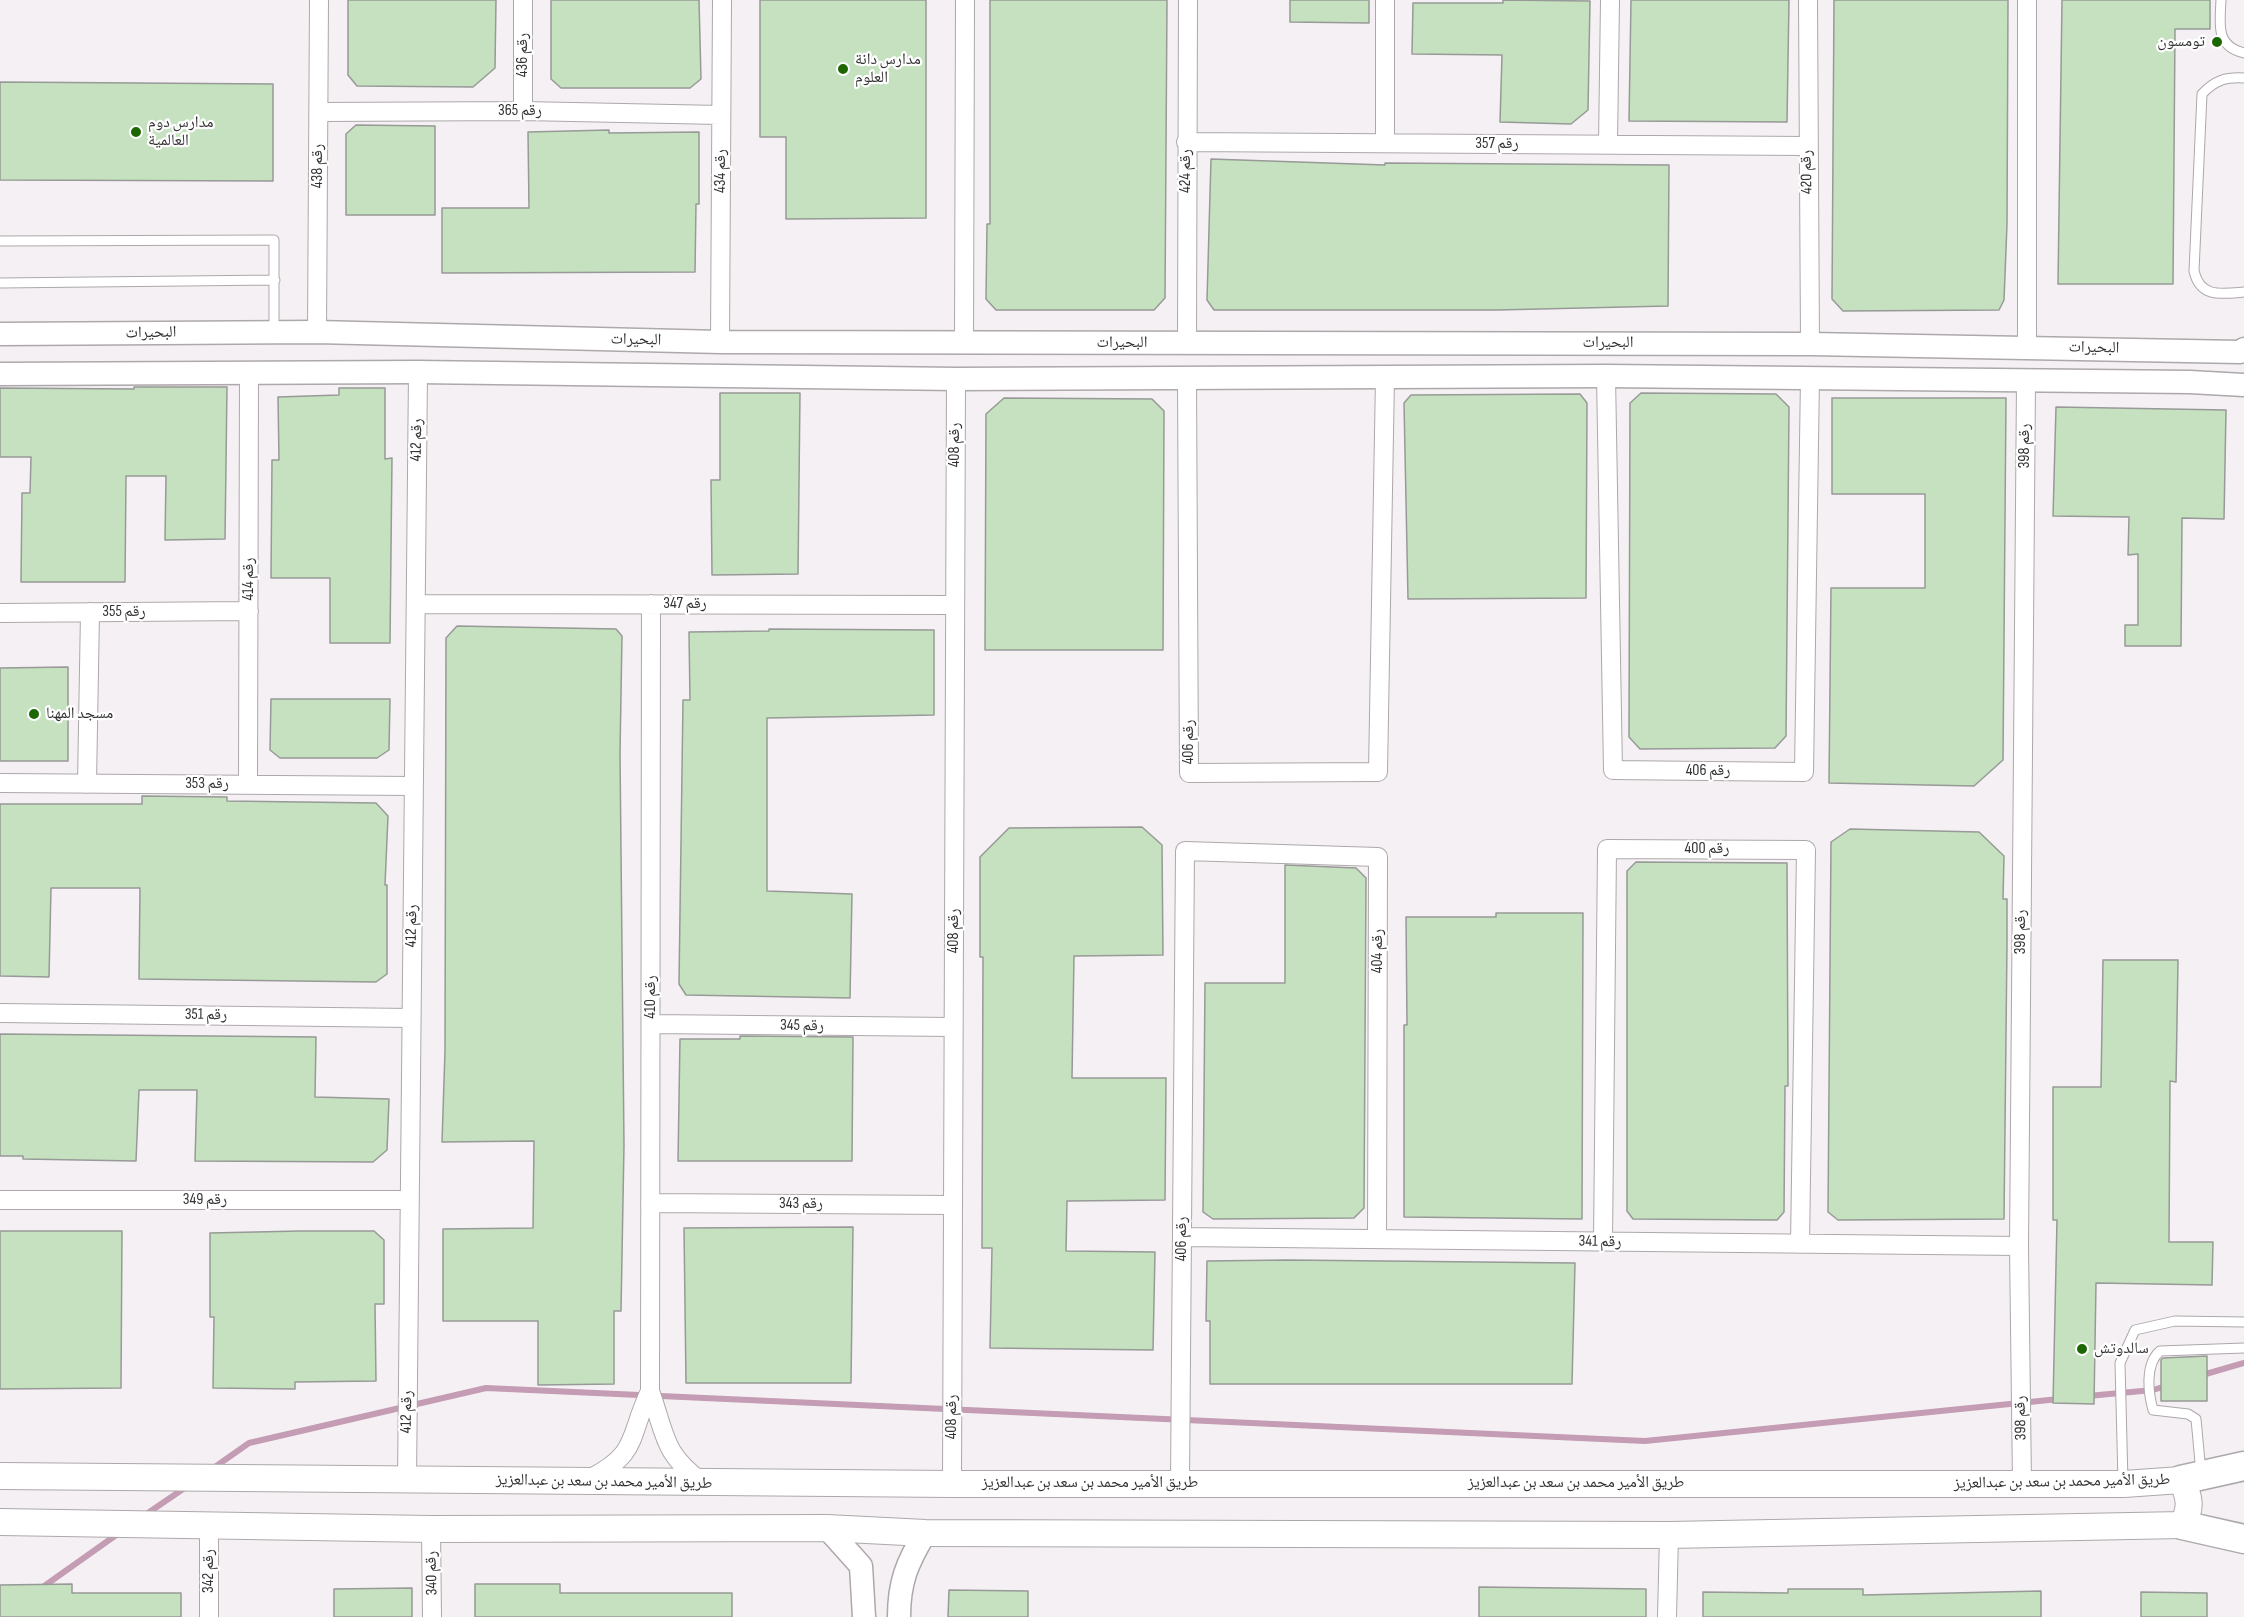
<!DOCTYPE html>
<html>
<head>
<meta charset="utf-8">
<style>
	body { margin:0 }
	canvas { display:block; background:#f5f0f3 }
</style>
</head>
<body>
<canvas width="2244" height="1617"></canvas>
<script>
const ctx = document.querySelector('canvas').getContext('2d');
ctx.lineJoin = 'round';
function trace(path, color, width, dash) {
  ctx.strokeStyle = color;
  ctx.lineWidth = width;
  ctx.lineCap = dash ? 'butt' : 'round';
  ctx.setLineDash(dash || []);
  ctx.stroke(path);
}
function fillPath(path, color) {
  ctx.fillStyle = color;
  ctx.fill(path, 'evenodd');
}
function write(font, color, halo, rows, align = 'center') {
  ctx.font = font + ' "Sofia Sans Condensed","Noto Naskh Arabic",sans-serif';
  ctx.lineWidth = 4.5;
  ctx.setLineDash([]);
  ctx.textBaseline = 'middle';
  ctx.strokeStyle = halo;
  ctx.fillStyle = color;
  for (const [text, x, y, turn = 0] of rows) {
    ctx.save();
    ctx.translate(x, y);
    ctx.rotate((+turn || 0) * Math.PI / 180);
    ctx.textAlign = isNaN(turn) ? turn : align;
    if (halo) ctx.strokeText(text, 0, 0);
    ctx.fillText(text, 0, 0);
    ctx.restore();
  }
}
trace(new Path2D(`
	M2199,1376L2244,1363
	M2088,1396L2153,1390L2166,1386
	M212,1469L249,1443L486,1388L1645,1441L2059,1399
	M145,1515L186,1487
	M40,1589L119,1533`), '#c49cb3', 6);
const building = new Path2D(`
	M348,0H496L495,68L473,87L357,86L348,75Z
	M551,0H699L701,79L690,88H561L551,79Z
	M760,0H926V218L786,219V137H760Z
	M990,0H1167L1165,298L1154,310H996L986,299L987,224H990Z
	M1290,0H1369V23L1290,22Z
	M1503,0L1590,1L1588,110L1571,124L1500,122L1502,55L1412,54L1413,3H1503Z
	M1631,0H1789L1787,122L1629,121Z
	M1834,0H2008L2007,224L2004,300L1999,310L1843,311L1832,299Z
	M2062,0H2210V29H2175L2173,284H2058Z
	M0,82L273,84V181L0,180Z
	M356,125L435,126V215H346V134Z
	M609,130V133L699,132V204H696L695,272L442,273V208H529L528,132Z
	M1211,159L1385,165V163L1669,165L1668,306L1497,310H1214L1207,300Z
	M134,387H227L225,539L165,540L166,476H126L125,582H21L22,493H30L31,457H0V388L134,389Z
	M339,388H385V459L392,458L390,643H330V578H271L272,460H279L278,397L339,395Z
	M720,393H800L798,574L712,575L711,480H720Z
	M1641,393L1776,394L1789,407L1786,736L1775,748L1640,749L1629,737L1630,403Z
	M1580,394L1587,403L1586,598L1408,599L1404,403L1411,395Z
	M1004,398L1152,399L1164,411L1163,650H985L986,414Z
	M1832,398H2006L2003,760L1974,786L1829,783L1831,588H1925V494H1832Z
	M2056,407L2226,410L2224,519L2182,518L2181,646H2125V625H2138V554L2128,555L2129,517L2053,516Z
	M457,626L616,629L622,636L620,753L624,1145L621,1311H614V1384L538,1385V1321H443V1229L533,1228L534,1141L442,1142L445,1051L446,638Z
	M769,629L934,630V715L767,718V891L852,894L850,998L686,995L679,984L683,700H690L689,632L769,631Z
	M68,667V761H0V668Z
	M271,699H390L389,750L377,758H280L270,750Z
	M142,796L227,797V801L376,803L388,816L385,885H387V974L376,982L139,979L140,888H51L49,977L0,976V804H142Z
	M1142,827L1162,845L1163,955L1074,956L1072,1078H1166L1165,1200L1067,1201L1066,1251L1155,1252L1153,1350L990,1348L992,1248H982L983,957H980V857L1009,828Z
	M1850,829L1979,832L2004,856L2003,899H2007V943L2004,1219L1838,1220L1828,1212L1831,842Z
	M1636,862L1787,863L1788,1086H1785L1784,1212L1777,1220L1633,1219L1627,1211V871Z
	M1285,865L1356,868L1366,878L1364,1208L1354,1218L1213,1219L1203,1212L1205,983H1285Z
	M1496,913H1583L1582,1219L1404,1217V1025H1407L1406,917H1496Z
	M2103,960H2178L2176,1082L2170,1081L2169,1242H2213L2212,1285L2096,1283L2094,1404L2053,1403L2057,1220H2053V1087H2101Z
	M0,1034L316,1037L315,1097L389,1099L387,1150L373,1162L195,1161L197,1090H139L136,1161L23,1159V1156H0Z
	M740,1036L853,1037L852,1161H678L680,1039H740Z
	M853,1227L851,1383H686L684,1228Z
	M0,1231H122L121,1388L0,1389Z
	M300,1231H374L384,1240V1304H375L376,1381L295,1382V1389L213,1388L214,1317H210V1233Z
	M1287,1260L1575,1263L1572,1384H1210V1321H1206L1207,1261Z
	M2207,1356V1401H2161V1360L2163,1358Z
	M72,1584V1593H181V1617H0V1585Z
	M475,1584H560V1593H732V1617H475Z
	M1479,1587L1646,1589V1617H1479Z
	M412,1588V1617H334V1589Z
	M1788,1589H1863V1595L2041,1591V1617H1703V1592L1788,1593Z
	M949,1590L1028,1591V1617H948Z
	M2141,1592L2207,1593V1617H2141Z`);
fillPath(building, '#c5e1bf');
trace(building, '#979a97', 1.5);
const service = new Path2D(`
	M2221,0C2220,24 2215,46 2244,53
	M2244,78C2226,77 2215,80 2202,94L2194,271C2200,298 2221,294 2244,292
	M0,241L274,240V332
	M0,283L275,280
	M2201,1473L2196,1419L2188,1414L2153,1410C2148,1392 2145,1364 2160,1351L2244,1348
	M2123,1482L2120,1363L2135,1330L2175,1321L2244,1322`);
const minor = new Path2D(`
	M1385,0V143
	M1808,0L1810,344
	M2027,0V346
	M523,111V0
	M319,112L523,111L721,115
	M1186,142L1807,146
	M1608,144L1610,0
	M317,332L319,0
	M720,342L722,0
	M964,342L965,0
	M1187,343L1188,0
	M1606,376L1613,770L1804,772L1810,377
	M1187,379L1189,773L1378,772L1385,377
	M416,604L955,605
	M651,604L650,1391C666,1435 662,1453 703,1483
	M0,613L249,611
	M0,783L414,786
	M87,784L90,612
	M248,785L249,373
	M0,1013L411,1018
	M651,1024L953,1027
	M0,1200H410
	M650,1203L953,1205
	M1182,1237L2019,1246
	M1603,1242L1607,849L1806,850L1800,1244
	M589,1479C640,1453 628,1437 650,1391
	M407,1480L418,372
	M1180,1482L1185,851L1378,857L1377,1239
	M952,1484L956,379
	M2022,1484L2019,1246L2026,381
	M431,1529L432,1617
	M209,1617V1525
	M1667,1617L1669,1535`);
const tertiary = new Path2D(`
	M0,334L317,332L720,342L1810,344L2240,352L2244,349
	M0,374L418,372L956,379L1606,376L2190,382L2244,385
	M827,1528L861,1566L864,1617
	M899,1617C899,1582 907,1563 925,1533`);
const secondary = new Path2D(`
	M0,1476L952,1484H2124L2181,1480C2190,1496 2192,1509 2182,1525L1669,1535L925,1533L827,1528L431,1529L0,1522`);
const primary = new Path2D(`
	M2181,1480L2244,1466
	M2182,1525L2244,1539`);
trace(service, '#ada8ab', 11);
trace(minor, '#ada8ab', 20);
trace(tertiary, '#ada8ab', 25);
trace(secondary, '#ada8ab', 28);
trace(primary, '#ada8ab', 31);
trace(service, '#fff', 9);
trace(minor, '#fff', 18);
trace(tertiary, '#fff', 22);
trace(secondary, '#fff', 26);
trace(primary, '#fff', 28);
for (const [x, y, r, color] of [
	[2217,42,6,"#1d6702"],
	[843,69,6,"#1d6702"],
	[136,132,6,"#1d6702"],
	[34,714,6,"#1d6702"],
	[2082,1349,6,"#1d6702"]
]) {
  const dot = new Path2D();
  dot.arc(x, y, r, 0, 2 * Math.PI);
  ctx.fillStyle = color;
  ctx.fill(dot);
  trace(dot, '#fff', 2);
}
write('16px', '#333132', '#fff', [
	["تومسون",2205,42,"right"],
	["مدارس دانة",855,60],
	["العلوم",855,78],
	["مدارس دوم",148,123],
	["العالمية",148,141],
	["مسجد المهنا",46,714],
	["سالدوتش",2094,1349]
], 'left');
write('16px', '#333132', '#fff', [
	["رقم 436",523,55,-90],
	["رقم 365",520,111],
	["رقم 357",1497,144],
	["رقم 438",318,166,-90],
	["رقم 434",721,171,-90],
	["رقم 424",1186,171,-90],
	["رقم 420",1807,172,-91],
	["البحيرات",151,333,-1],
	["البحيرات",636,340,1],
	["البحيرات",1122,343],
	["البحيرات",1608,343],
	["البحيرات",2094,348,1],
	["رقم 412",417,440,-89],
	["رقم 408",955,445,-90],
	["رقم 398",2025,446,-90],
	["رقم 414",249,579,-90],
	["رقم 347",685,604],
	["رقم 355",124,612],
	["رقم 406",1189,742,-90],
	["رقم 406",1708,771],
	["رقم 353",207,784],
	["رقم 400",1707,849],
	["رقم 412",412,926,-89],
	["رقم 408",954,931,-90],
	["رقم 398",2021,932,-90],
	["رقم 404",1378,951,-90],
	["رقم 410",651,997,-90],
	["رقم 351",206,1015,1],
	["رقم 345",802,1026,1],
	["رقم 349",205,1200],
	["رقم 343",801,1204],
	["رقم 406",1182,1239,-90],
	["رقم 341",1600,1242,1],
	["رقم 412",407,1412,-89],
	["رقم 408",952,1417,-90],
	["رقم 398",2021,1418,-91],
	["طريق الأمير محمد بن سعد بن عبدالعزيز",604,1482,1],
	["طريق الأمير محمد بن سعد بن عبدالعزيز",2062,1482,-1],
	["طريق الأمير محمد بن سعد بن عبدالعزيز",1090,1483],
	["طريق الأمير محمد بن سعد بن عبدالعزيز",1576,1483],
	["رقم 342",209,1571,-90],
	["رقم 340",432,1573,-91]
]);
</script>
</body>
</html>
